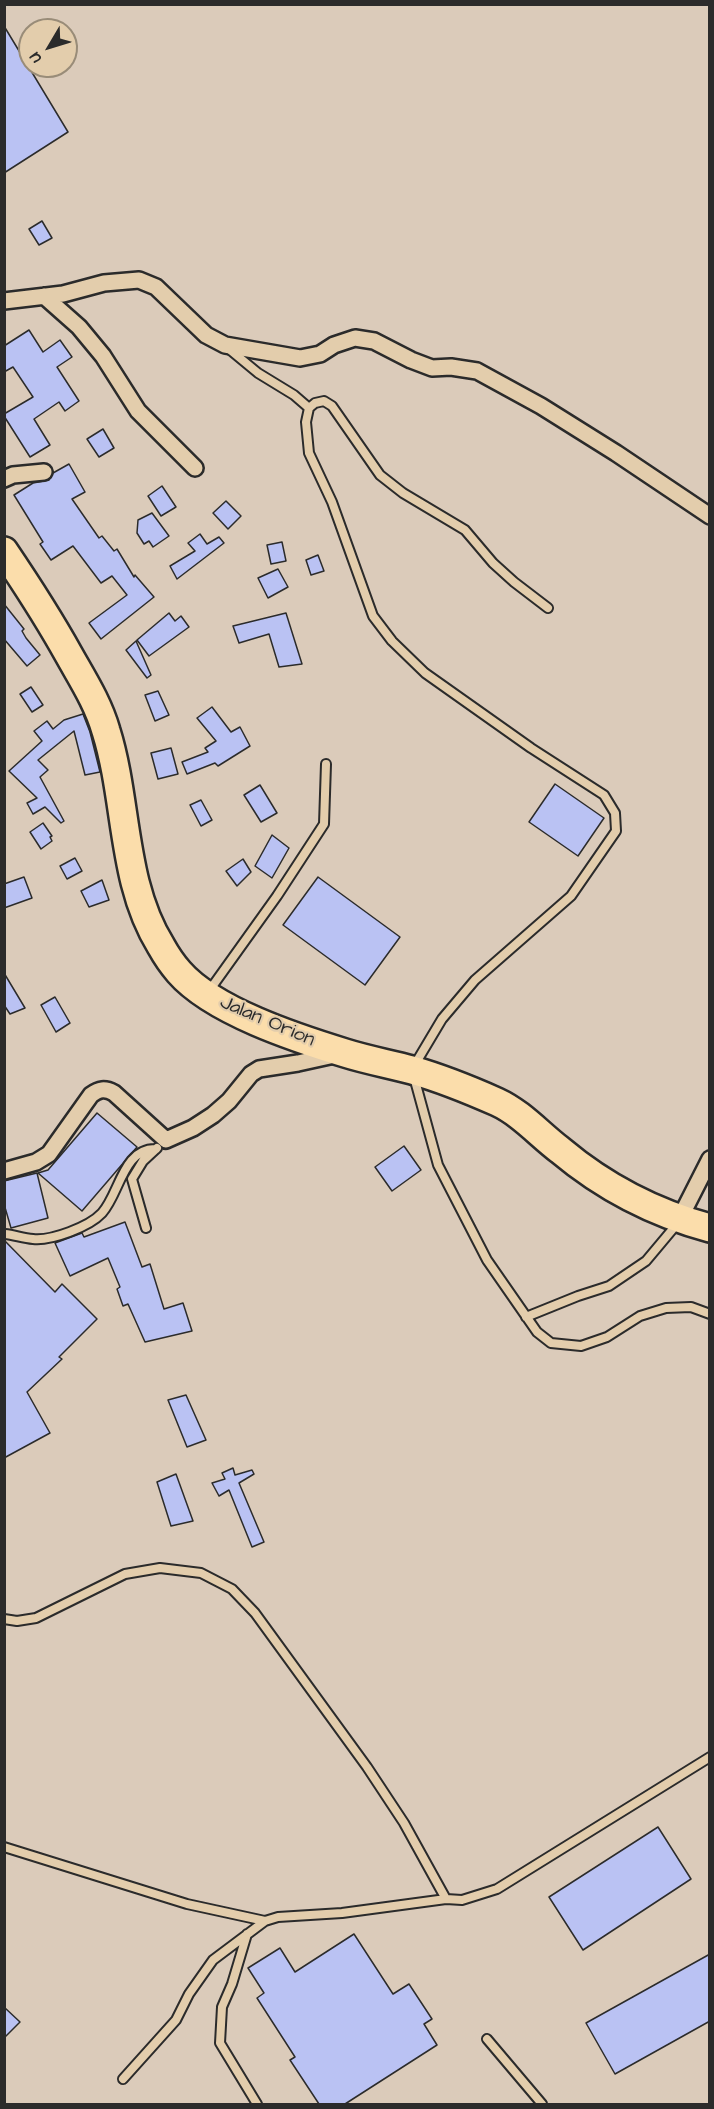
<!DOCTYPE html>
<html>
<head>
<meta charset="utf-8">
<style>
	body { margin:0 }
	#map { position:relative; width:714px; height:2109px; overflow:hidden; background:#dbcbba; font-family:"Architects Daughter",sans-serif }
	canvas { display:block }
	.frame { position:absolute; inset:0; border:6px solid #2b2b2b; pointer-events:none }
	.north { position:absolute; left:18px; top:18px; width:60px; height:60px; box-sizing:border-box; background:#e3cdac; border:2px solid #998c78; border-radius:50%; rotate:232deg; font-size:16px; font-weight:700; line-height:24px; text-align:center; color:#2b2b2b }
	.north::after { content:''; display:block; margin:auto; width:21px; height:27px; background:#2b2b2b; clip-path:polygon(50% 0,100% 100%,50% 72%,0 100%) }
</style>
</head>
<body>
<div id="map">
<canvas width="714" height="2109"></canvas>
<div class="frame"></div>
<div class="north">U</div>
</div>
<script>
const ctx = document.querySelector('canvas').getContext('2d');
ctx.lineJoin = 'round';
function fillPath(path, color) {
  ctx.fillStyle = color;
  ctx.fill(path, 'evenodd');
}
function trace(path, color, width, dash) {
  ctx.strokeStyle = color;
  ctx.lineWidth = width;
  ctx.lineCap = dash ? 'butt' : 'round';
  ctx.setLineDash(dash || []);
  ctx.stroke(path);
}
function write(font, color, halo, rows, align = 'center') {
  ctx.font = font + ' "Architects Daughter",sans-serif';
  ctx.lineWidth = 4.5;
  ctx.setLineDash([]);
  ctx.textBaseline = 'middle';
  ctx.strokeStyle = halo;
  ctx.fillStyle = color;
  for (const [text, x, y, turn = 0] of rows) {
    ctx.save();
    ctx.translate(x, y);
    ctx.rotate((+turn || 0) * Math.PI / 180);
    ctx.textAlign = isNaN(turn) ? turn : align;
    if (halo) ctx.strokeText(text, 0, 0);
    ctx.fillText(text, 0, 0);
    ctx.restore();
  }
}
const building = new Path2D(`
	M4,26L68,132L4,173Z
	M42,221L52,238L39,245L29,229Z
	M29,330L43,352L60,340L72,357L57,367L79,401L65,411L59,402L34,419L50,445L30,457L4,416V414L33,397L13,367L4,372V346Z
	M103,429L114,448L99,457L87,439Z
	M69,464L85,492L72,499L99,538L102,536L114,551L117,549L134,577L135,575L154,597L101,639L89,623L127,595L112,576L101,583L73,546L51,560L40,544L43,542L14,495L33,483L49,480L53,473Z
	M162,486L176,507L161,516L148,496Z
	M226,501L241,516L228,529L213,513Z
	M152,513L169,536L153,547L149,541L144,544L137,533L138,520Z
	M200,534L207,544L219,537L224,543L177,579L170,566L195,551L188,543Z
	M282,542L286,561L271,564L267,545Z
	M318,555L324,571L311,575L306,560Z
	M278,569L288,587L268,598L258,578Z
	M4,604L24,629L22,631L26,638L40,655L27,666L4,639Z
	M169,613L175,621L181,616L189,627L149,656L137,640Z
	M286,613L302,664L279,667L269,634L239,643L233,626Z
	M136,641L151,675L147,678L126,650Z
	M31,687L43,705L32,712L20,694Z
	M158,691L169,715L155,721L145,695Z
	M212,707L231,732L240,727L250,746L218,766L215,763L187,774L182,762L208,752L205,748L216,741L197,718Z
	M83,714L90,732L100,772L85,775L74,731L38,760L48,770L40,777L64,821L61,823L45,807L33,814L27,803L37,798L9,771L42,741L34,731L47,721L53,729L64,720Z
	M171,748L178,774L158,779L151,753Z
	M555,784L604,818L578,856L529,822Z
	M260,785L277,813L261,822L244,795Z
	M201,800L212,820L201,826L190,805Z
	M43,823L52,836L50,837L52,841L41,849L30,832Z
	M272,835L289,848L272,878L255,866Z
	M75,858L82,871L67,879L60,866Z
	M243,859L251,872L237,886L226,871Z
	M24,877L32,898L4,908V884Z
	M318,877L400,937L365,985L283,925Z
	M102,880L109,900L89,907L81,891Z
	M4,973L25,1008L10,1014L4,1005Z
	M55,997L70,1023L56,1032L41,1005Z
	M97,1113L137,1147L82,1211L38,1173L48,1170Z
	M404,1146L421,1170L392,1191L375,1167Z
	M37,1173L48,1218L11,1228L4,1204V1181Z
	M125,1222L142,1267L150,1264L164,1309L183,1303L192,1331L145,1342L128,1304L123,1306L117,1289L120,1287L108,1258L70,1276L55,1243L82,1233L84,1237Z
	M4,1240L55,1292L62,1284L97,1319L59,1357L62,1359L27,1392L50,1433L4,1458Z
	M186,1395L206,1440L187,1447L168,1400Z
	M233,1468L235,1475L252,1470L254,1474L239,1483L264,1542L252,1547L229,1490L219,1496L212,1483L225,1479L222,1473Z
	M176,1474L193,1521L171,1526L157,1482Z
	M658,1827L691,1879L583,1950L549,1897Z
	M354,1934L393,1994L409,1984L432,2019L424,2024L437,2045L345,2104H319L290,2060L295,2057L257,1998L264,1993L248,1968L280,1948L295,1972Z
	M710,1954V2021L615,2074L586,2023Z
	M4,2007L20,2022L4,2038Z`);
fillPath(building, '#bac2f3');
trace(building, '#2b2b2b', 1.5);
const lane = new Path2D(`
	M229,349L258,373L294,395L309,408L306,422L309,453L332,502L373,616L392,641L425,673L531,748L604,795L615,813L616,831L571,896L475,980L442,1019L414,1066
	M309,408L315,403L324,401L332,406L380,475L403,493L465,530L493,563L514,582L548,608
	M209,991L277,896L324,824L326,764
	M414,1077L438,1165L487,1260L537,1332L551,1343L581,1346L607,1337L640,1316L666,1308L691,1307L710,1314
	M146,1228L132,1179L143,1161L157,1148
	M5,1234C14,1235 23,1238 33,1239C51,1241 89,1227 102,1213C120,1193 123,1148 156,1149
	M526,1317L578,1296L609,1286L646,1261L677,1224
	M4,1619L17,1621L36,1618L125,1574L160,1568L201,1573L232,1589L255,1613L367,1767L404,1823L446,1899L342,1913L278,1917L265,1921L213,1960L189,1994L176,2020L123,2079
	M4,1847L187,1904L265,1921
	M446,1899L462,1900L497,1889L710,1757
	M247,1934L232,1984L222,2007L220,2043L257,2104
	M487,2039L542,2104`);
const street = new Path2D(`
	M44,296L79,327L103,356L138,411L195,468
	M4,301L63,294L104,283L139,280L156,287L206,335L225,345L300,358L320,354L334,345L355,338L374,341L411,360L432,368L451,367L477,371L541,406L616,453L710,516
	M4,479L13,475L44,472
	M4,1171L36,1162L49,1154L91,1095C99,1089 105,1088 114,1093L166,1140L193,1128L213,1115L229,1101L251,1074L259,1069L298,1063L339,1054
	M679,1220L710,1159`);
const highway = new Path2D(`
	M4,551C27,585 49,619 69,655C83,680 98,703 106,731C128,801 121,882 161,946C166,955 172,964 179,972C213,1011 296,1038 345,1053C367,1060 390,1064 412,1070C440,1078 470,1090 497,1102C521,1113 539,1134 560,1150C604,1187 654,1213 710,1228`);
trace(lane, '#2b2b2b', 12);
trace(street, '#2b2b2b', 20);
trace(highway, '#2b2b2b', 32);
trace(lane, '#e3cdac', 8);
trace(street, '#e3cdac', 15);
trace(highway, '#fbddab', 27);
write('20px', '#2b2b2b', '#e3cdac', [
	["Jalan Orion",267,1022,23]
]);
</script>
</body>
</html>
